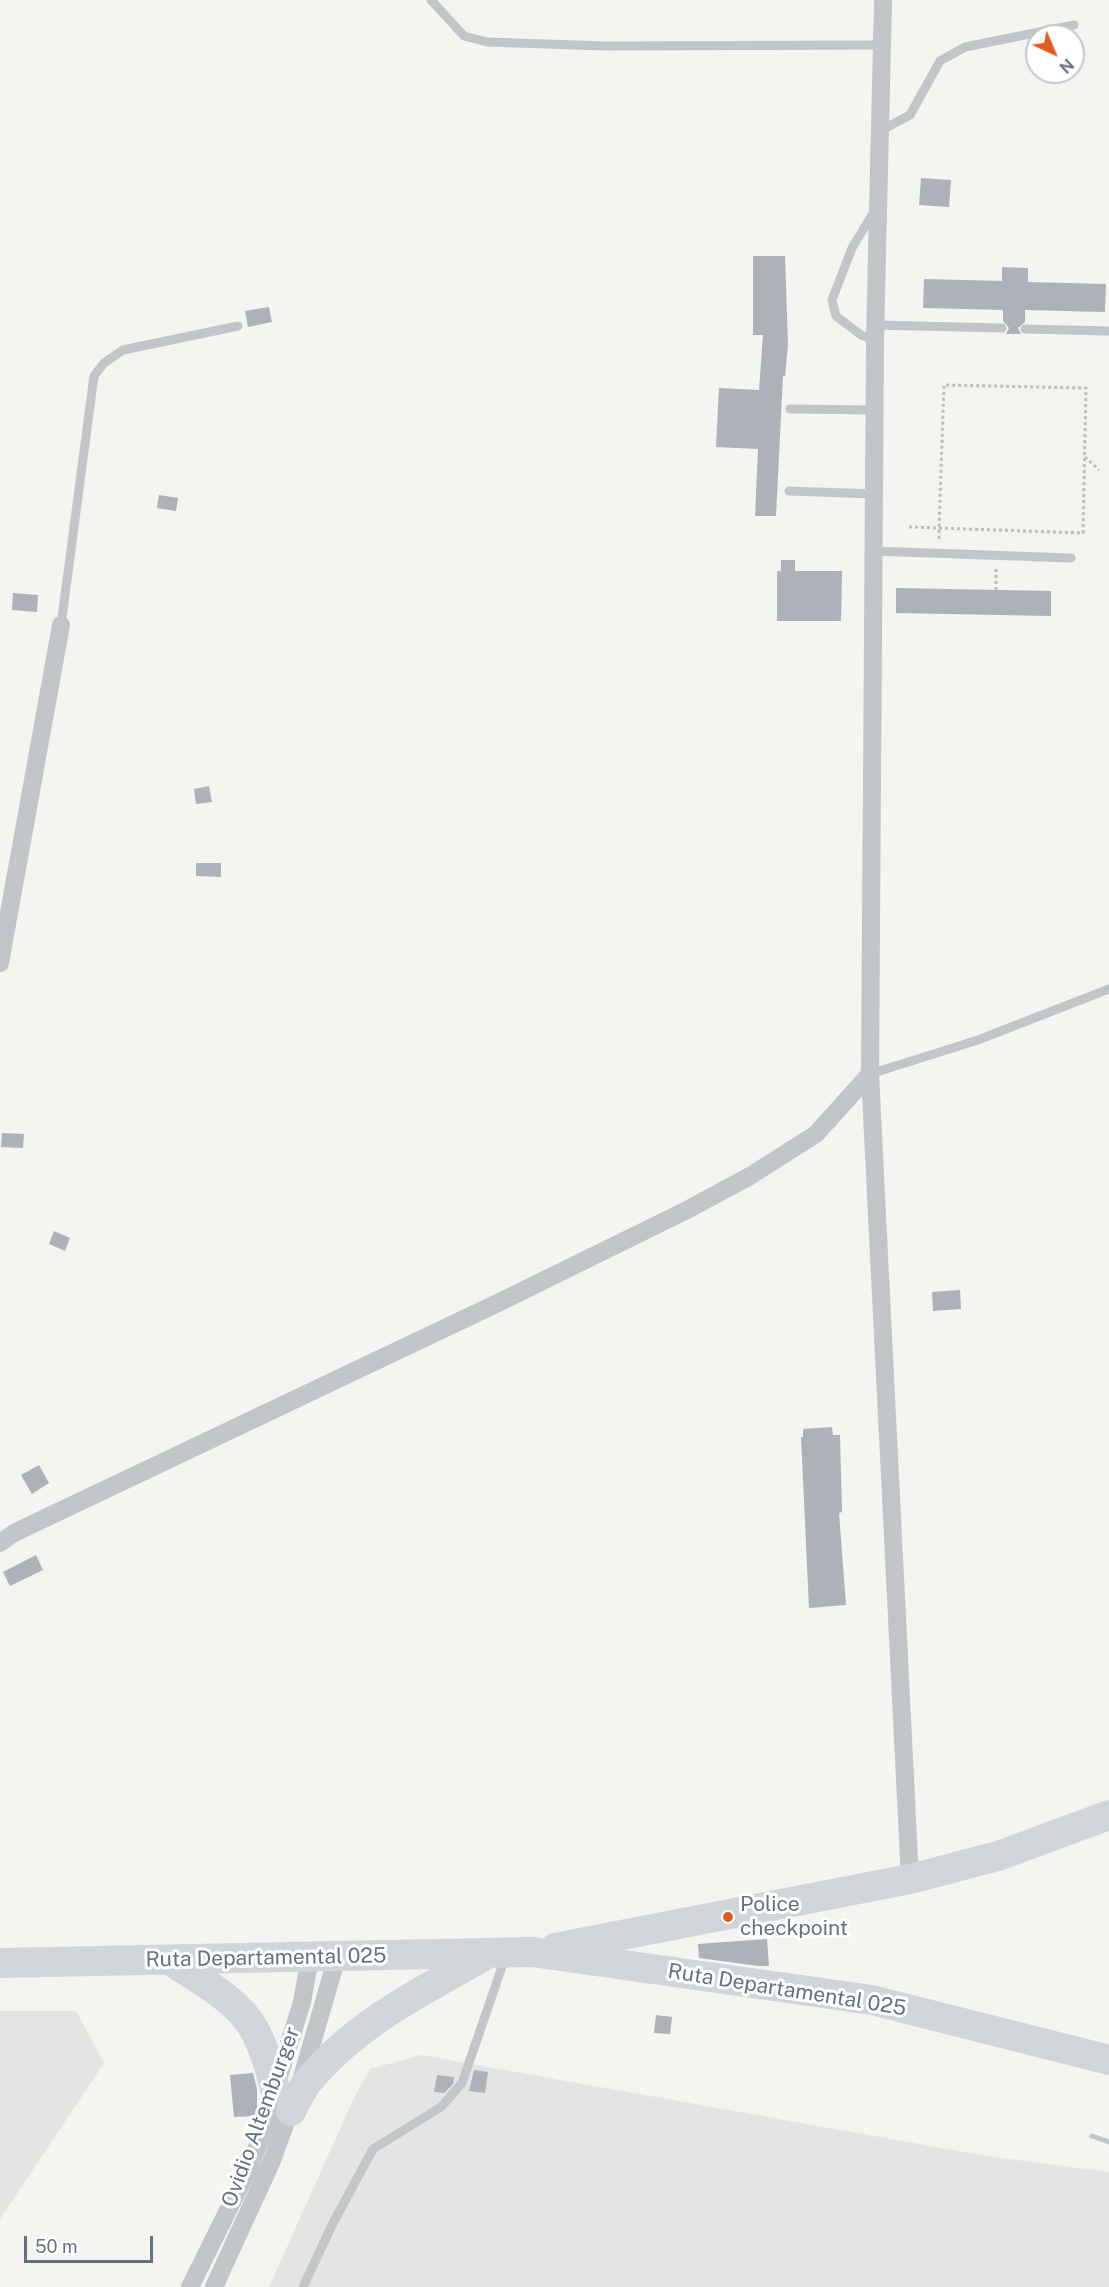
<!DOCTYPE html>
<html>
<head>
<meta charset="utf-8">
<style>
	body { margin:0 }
	#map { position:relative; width:1109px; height:2287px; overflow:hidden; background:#f4f4f0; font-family:"Public Sans",sans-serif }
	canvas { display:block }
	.north { position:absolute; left:1025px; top:24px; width:60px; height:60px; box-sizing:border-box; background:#fff; border:2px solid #c1c7cd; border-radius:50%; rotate:136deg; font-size:16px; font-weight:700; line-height:24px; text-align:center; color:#637281 }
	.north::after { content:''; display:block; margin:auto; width:21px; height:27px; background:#e25b21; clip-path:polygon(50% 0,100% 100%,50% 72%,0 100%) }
	.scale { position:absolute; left:24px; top:2236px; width:129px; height:27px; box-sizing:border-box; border:3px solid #637281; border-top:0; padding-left:8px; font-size:18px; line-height:21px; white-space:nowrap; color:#637281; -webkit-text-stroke:4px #fff; paint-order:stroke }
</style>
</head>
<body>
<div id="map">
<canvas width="1109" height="2287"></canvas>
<div class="north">N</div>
<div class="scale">50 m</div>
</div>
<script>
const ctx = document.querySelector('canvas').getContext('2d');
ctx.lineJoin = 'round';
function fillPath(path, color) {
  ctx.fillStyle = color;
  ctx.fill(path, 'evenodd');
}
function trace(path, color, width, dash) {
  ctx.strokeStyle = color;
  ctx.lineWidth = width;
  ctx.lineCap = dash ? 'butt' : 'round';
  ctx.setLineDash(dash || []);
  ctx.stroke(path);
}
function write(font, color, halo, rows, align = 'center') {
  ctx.font = font + ' "Public Sans",sans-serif';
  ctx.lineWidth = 6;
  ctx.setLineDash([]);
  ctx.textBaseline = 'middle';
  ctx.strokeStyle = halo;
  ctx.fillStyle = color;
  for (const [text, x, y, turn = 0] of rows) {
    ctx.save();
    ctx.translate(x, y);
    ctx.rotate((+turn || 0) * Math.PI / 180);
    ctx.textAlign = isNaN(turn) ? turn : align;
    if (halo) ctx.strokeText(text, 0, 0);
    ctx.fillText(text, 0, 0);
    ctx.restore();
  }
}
fillPath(new Path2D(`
	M0,2011H76L104,2063L0,2219Z
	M421,2055L986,2156L1109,2172V2287H269L353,2100L370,2069Z`), '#e4e5e3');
trace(new Path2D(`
	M1092,2136L1109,2142`), '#bcc6cc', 5);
fillPath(new Path2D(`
	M921,178L951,180L949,207L919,205Z
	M753,256H785L788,345L785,376H783L776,516H755L758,449L716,447L719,388L759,390L763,335H753Z
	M1002,267L1028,268V282L1106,284L1105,312L1025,310V322L1018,328L1021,334H1006L1009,328L1003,321V310L923,308L924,279L1002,281Z
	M269,307L272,322L248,327L245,311Z
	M159,495L178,498L176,511L157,508Z
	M781,560H795V571H842L841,621H777V571H781Z
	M896,588L1051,591V616L896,613Z
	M13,593L38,595L37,612L12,610Z
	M209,786L212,802L196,804L194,789Z
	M196,863H221V877L196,876Z
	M2,1133L24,1134L23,1148L1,1147Z
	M54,1231L70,1238L65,1251L49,1244Z
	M960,1290L961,1309L933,1311L932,1292Z
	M832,1427L833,1435H840L842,1512L839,1513L846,1605L809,1608L801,1437H803V1429Z
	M39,1465L49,1483L32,1494L21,1475Z
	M36,1555L43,1570L10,1586L3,1572Z
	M767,1939L769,1966H758L699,1958L698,1944Z
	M656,2015L672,2017L670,2034L654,2033Z
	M474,2070L488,2072L485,2093L469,2091Z
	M253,2073L257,2089V2116L234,2117L230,2075Z
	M437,2075L454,2077L453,2084L444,2093L434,2092Z`), '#acb2b8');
trace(new Path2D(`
	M1085,457L1099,470
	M909,527L1083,533L1086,388L944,385L939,528V542
	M996,590V566`), '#bbbdbf', 3, [3, 3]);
trace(new Path2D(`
	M431,0L464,36L487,42L605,46L882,45
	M880,131L910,115L940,61L965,47L1074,25
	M875,325L1002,328
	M1025,329L1109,331
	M875,340L861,335L836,316L832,300L852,248L875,210
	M790,409L874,410
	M789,491L874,494
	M873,551L1071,558
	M61,625L94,376L104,363L123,350L238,326
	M870,1074L978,1040L1109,989
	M303,2287L333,2223L373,2149L441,2107L462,2083L505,1958`), '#c1c5c8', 9);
trace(new Path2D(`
	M883,0L875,340L870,1074L910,1879
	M0,963L61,625
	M0,1543L14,1533L504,1300L687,1210L750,1176L816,1134L870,1074
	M190,2287L250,2166L269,2117L275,2089L302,2002L310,1958
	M214,2287L271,2163L301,2081L337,1957`), '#c1c5c8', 18);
trace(new Path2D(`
	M555,1948L910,1879L998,1856L1109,1815
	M169,1960C197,1978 240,2001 255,2031C265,2050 270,2068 275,2089
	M0,1963L532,1952L872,2000L1109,2060
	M291,2111C297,2100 302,2088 310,2079C357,2023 422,1991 484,1956`), '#d1d5da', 30);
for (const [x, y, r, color] of [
	[728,1917,6,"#e25b21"]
]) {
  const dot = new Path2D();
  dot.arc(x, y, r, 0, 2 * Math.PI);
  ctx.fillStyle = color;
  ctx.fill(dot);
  trace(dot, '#fff', 2);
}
write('21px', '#637281', '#fff', [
	["Police",740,1905],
	["checkpoint",740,1929]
], 'left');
write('21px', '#637281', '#fff', [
	["Ruta Departamental 025",266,1958,-1],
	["Ruta Departamental 025",787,1990,9],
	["Ovidio Altemburger",261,2117,-70]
]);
</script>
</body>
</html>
